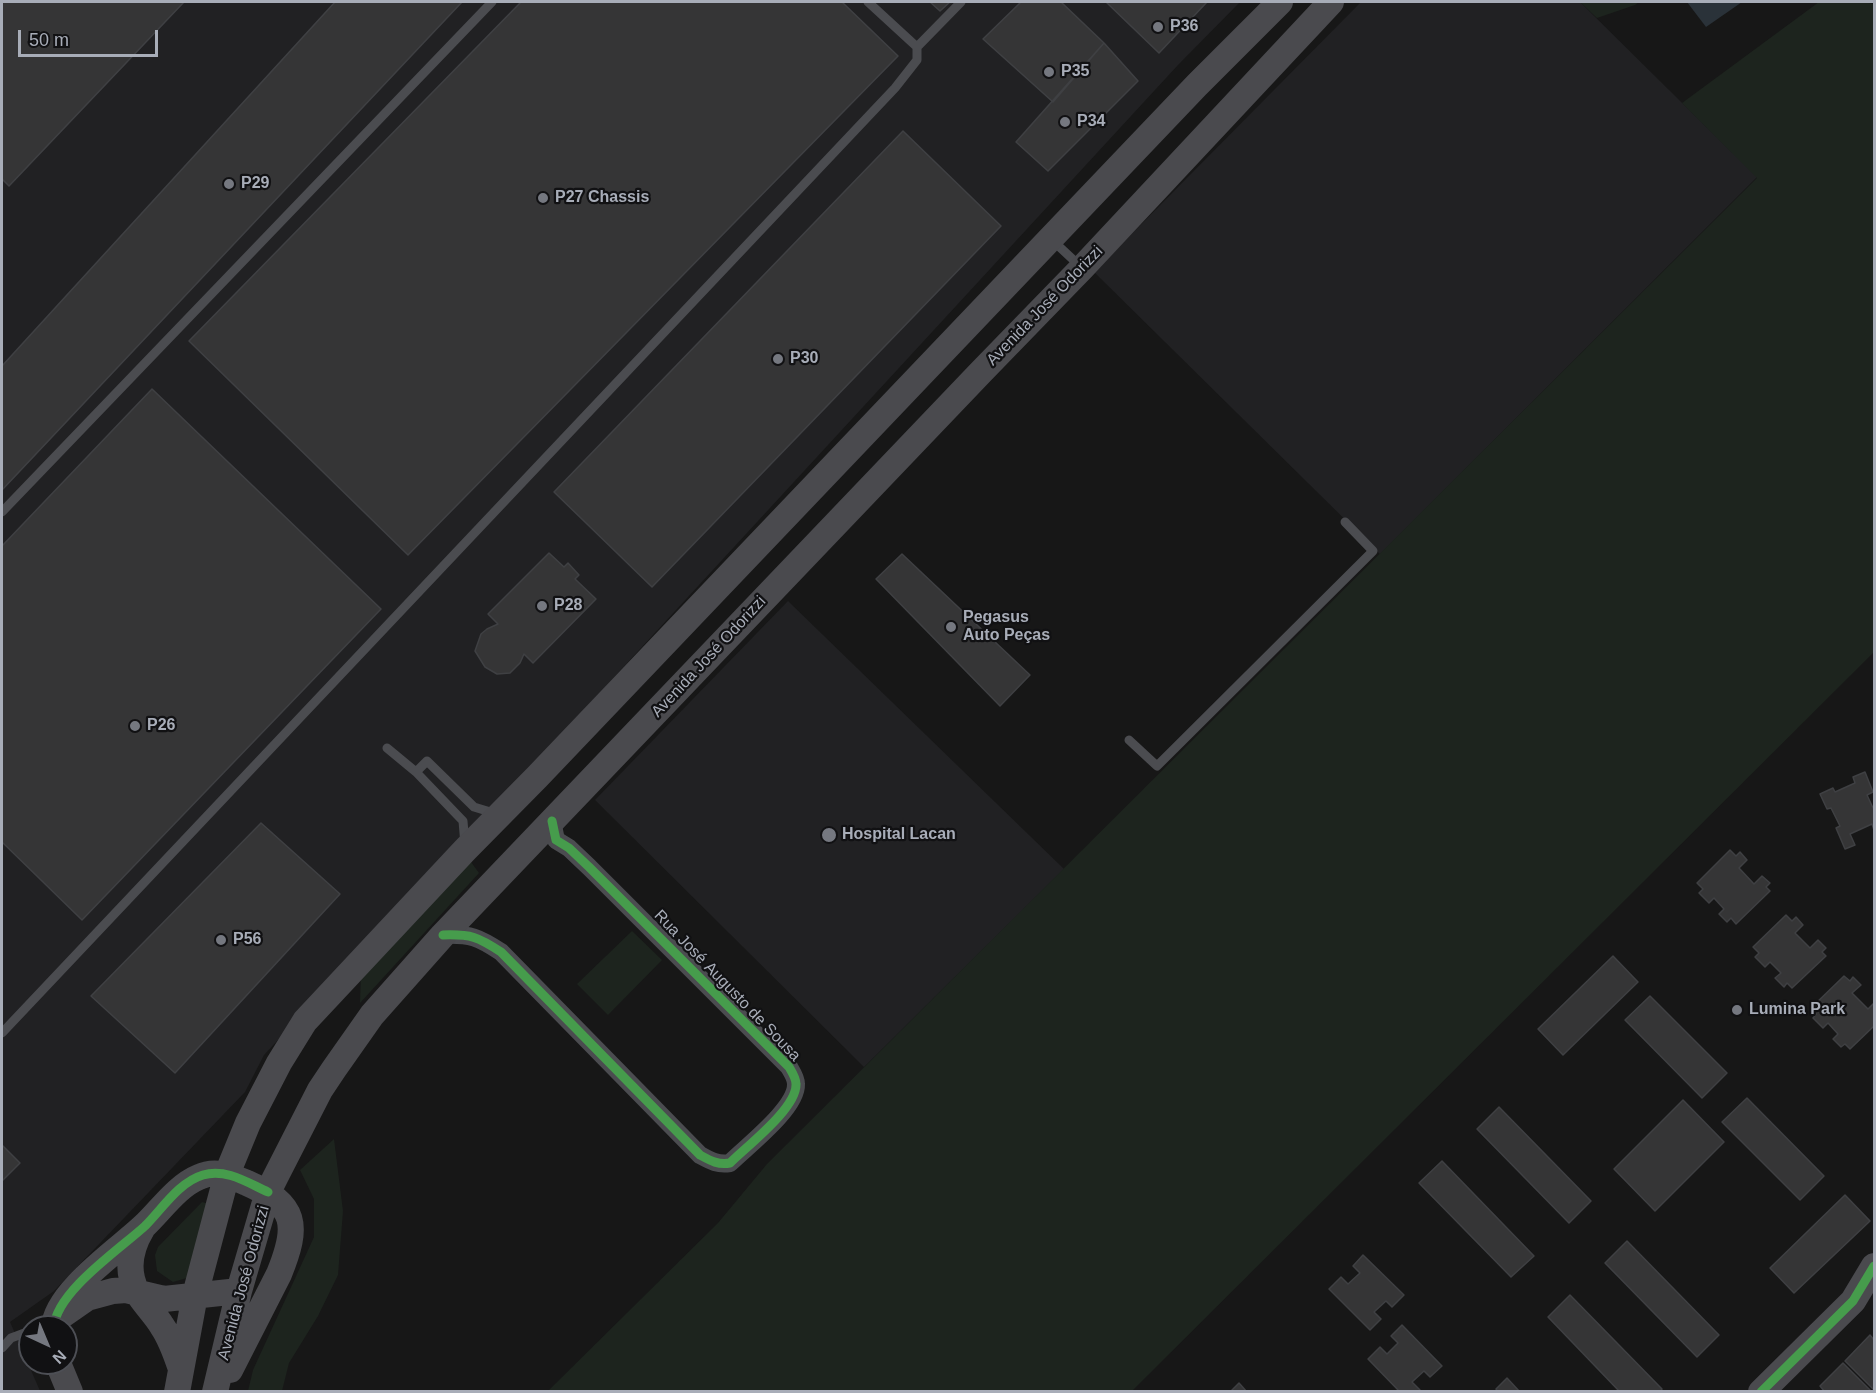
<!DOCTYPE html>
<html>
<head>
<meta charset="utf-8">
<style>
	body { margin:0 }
	#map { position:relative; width:1876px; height:1393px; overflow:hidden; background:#171717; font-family:Helvetica,sans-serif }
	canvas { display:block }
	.frame { position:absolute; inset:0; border:3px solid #a8adb8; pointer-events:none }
	.north { position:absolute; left:18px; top:1315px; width:60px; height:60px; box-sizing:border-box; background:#111113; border:2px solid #4d4f55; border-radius:50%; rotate:136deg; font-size:16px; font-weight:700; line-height:24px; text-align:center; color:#a8adb8 }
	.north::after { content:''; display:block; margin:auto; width:21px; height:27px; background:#757880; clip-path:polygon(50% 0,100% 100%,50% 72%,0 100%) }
	.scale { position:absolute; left:18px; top:30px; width:140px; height:27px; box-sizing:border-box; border:3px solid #a8adb8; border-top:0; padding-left:8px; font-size:18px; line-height:21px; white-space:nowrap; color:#a8adb8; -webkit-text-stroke:4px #111113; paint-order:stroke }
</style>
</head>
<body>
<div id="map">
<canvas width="1876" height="1393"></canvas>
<div class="frame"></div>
<div class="north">N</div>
<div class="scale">50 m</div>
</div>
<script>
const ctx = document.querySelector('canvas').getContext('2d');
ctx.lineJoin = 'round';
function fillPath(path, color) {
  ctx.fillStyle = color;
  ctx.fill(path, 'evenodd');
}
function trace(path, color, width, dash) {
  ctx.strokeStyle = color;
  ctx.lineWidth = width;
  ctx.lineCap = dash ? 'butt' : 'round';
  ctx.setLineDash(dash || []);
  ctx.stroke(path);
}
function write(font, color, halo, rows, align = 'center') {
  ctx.font = font + ' Helvetica,sans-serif';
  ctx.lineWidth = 4.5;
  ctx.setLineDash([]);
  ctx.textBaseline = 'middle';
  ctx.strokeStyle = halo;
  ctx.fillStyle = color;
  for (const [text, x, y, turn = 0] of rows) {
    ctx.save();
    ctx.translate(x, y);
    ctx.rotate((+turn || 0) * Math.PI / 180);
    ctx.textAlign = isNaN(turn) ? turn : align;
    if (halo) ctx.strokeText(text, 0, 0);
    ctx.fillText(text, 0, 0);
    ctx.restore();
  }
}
fillPath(new Path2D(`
	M2,2H1240L1178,65L489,813L264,1055L245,1092L54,1291L10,1322L40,1391L2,1392Z
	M1361,2H1580L1757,177L1380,554L1094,272Z
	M788,601L1064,869L864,1067L595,800Z`), '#212123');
fillPath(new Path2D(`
	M1580,2H1639L1635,5L1597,18Z
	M1819,2H1864L1874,4V652L1132,1391H548L718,1223L767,1164L1757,178L1682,103Z
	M471,862L479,873L360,1003L361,972Z
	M632,931L662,960L608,1015L577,984Z
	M334,1139L343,1211L338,1275L318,1316L289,1363L282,1391H248L253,1370L314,1237V1199L300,1170Z
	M202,1202L206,1203L207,1206L187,1278L173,1282L157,1271L155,1255L158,1247Z`), '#1d241e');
fillPath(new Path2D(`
	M1687,2H1742L1706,27Z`), '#2a3239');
const building = new Path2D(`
	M2,2H184L9,186L2,179Z
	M335,2H462L2,490V366Z
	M521,2H842L898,56L408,555L189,341Z
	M930,2H950L940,11Z
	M1021,2H1061L1104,43L1053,102L983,39Z
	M1106,2H1207L1159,53Z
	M1104,43L1138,81L1048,171L1016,142Z
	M903,131L1001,226L652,587L554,492Z
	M152,389L381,609L82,920L2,842V546Z
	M549,553L564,567L568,563L579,575L575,579L596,599L533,663L524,654L520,663L510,673L497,674L485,667L475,651L481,634L487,629L498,624L488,614Z
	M902,554L1030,675L1000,706L876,579Z
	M1865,772L1873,792L1867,795L1873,808L1874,807V830L1872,824L1850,834L1855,845L1845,849L1836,828L1840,826L1831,808L1827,809L1820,794L1833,788L1835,792L1855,783L1853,777Z
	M261,823L340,894L175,1073L91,996Z
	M1730,850L1736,856L1740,852L1747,860L1739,868L1754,884L1762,876L1770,883L1766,887L1770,891L1736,924L1731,918L1727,922L1719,914L1724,909L1714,898L1709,903L1699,893L1703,889L1697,883Z
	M1786,915L1792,921L1796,917L1803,925L1795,933L1810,948L1818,940L1826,948L1822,952L1826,956L1792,988L1787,983L1784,987L1775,978L1781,973L1770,962L1765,967L1755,957L1759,953L1753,947Z
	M1613,956L1638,982L1563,1055L1538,1029Z
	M1844,976L1850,981L1853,977L1861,985L1852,993L1868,1009L1874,1003V1026L1850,1049L1845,1044L1841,1047L1833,1039L1838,1034L1828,1023L1823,1028L1813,1018L1816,1014L1811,1008Z
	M1650,996L1727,1073L1702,1098L1625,1020Z
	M1747,1098L1824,1176L1800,1200L1722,1122Z
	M1683,1100L1724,1142L1655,1211L1614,1169Z
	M1499,1107L1591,1201L1569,1223L1477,1129Z
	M2,1145L20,1163L2,1181Z
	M1442,1161L1534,1256L1511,1277L1419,1183Z
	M1845,1195L1870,1221L1794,1293L1770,1268Z
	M1627,1241L1719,1335L1697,1357L1605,1263Z
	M1363,1255L1404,1295L1392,1307L1386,1301L1374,1312L1381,1319L1370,1330L1329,1289L1341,1277L1348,1284L1360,1273L1353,1266Z
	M1570,1295L1662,1389L1660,1392H1620L1548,1317Z
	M1402,1325L1442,1366L1430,1377L1424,1371L1412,1382L1420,1390L1418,1392H1400L1368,1359L1380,1347L1387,1354L1398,1343L1391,1336Z
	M1870,1335L1874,1340V1390L1845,1361Z
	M1843,1363L1872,1392H1825L1820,1386Z
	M1507,1378L1520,1392H1498L1496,1389Z
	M1239,1383L1247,1392H1230Z`);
fillPath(building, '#353536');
trace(building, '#3f4043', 1.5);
trace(new Path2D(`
	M917,47L961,2
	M1051,239L1081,267
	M2,512L492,2
	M1129,740L1157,766L1373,551L1345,522
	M387,748L416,772L463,821L465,845
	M416,772L427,761L474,807L497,814
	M2,1033L895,88L917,60V47L868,2
	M2,1348L11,1338L30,1331`), '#4b4c50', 9);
trace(new Path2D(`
	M443,935C471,934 478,937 501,952L700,1155C711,1161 718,1165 730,1163C747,1146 797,1108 796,1084C796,1078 792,1072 789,1067L589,867L569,848L556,840L552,821`), '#4b4c50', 18);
trace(new Path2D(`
	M142,1229C130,1249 126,1271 137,1292C144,1304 155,1314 162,1326C171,1339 176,1354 181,1369
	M64,1314L87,1298L113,1291L126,1290L164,1299L239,1291
	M54,1327C56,1292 120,1249 144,1226C161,1210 177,1186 199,1177C216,1169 230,1176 247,1183C297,1205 299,1225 279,1274L230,1370
	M58,1363L70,1392
	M177,1392L195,1295L227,1174L248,1123L279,1063L305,1021L465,850L537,777L1197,85L1280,2
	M215,1392L239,1291L268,1192L276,1176L320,1090L334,1069L372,1015L443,935L981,372L1082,268L1331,2
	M1761,1392L1853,1301L1874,1266`), '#4a4a4e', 26);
trace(new Path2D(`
	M443,935C471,934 478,937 501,952L700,1155C711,1161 718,1165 730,1163C747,1146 797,1108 796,1084C796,1078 792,1072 789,1067L589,867L569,848L556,840L552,821
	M54,1327C56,1292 120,1249 145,1226C162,1209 179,1182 203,1175C226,1168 248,1183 268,1192
	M1761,1392L1853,1301L1874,1266`), '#469c4c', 9);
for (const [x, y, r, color] of [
	[1158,27,6,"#757880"],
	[1049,72,6,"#757880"],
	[1065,122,6,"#757880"],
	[229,184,6,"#757880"],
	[543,198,6,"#757880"],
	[778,359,6,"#757880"],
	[542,606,6,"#757880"],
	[951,627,6,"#757880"],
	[135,726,6,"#757880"],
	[829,835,8,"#757880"],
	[221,940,6,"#757880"],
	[1737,1010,6,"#757880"]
]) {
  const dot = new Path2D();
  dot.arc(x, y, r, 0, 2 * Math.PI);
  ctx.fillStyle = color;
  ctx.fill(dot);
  trace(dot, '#111113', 2);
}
write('bold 16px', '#a8adb8', '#111113', [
	["P36",1170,27],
	["P35",1061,72],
	["P34",1077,122],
	["P29",241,184],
	["P27 Chassis",555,198],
	["P30",790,359],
	["P28",554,606],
	["Pegasus",963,618],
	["Auto Peças",963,636],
	["P26",147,726],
	["Hospital Lacan",842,835],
	["P56",233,940],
	["Lumina Park",1749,1010]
], 'left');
write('16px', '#a8adb8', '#111113', [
	["Avenida José Odorizzi",1045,306,-46],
	["Avenida José Odorizzi",709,657,-47],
	["Rua José Augusto de Sousa",727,986,46],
	["Avenida José Odorizzi",244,1283,-75]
]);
</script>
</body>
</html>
